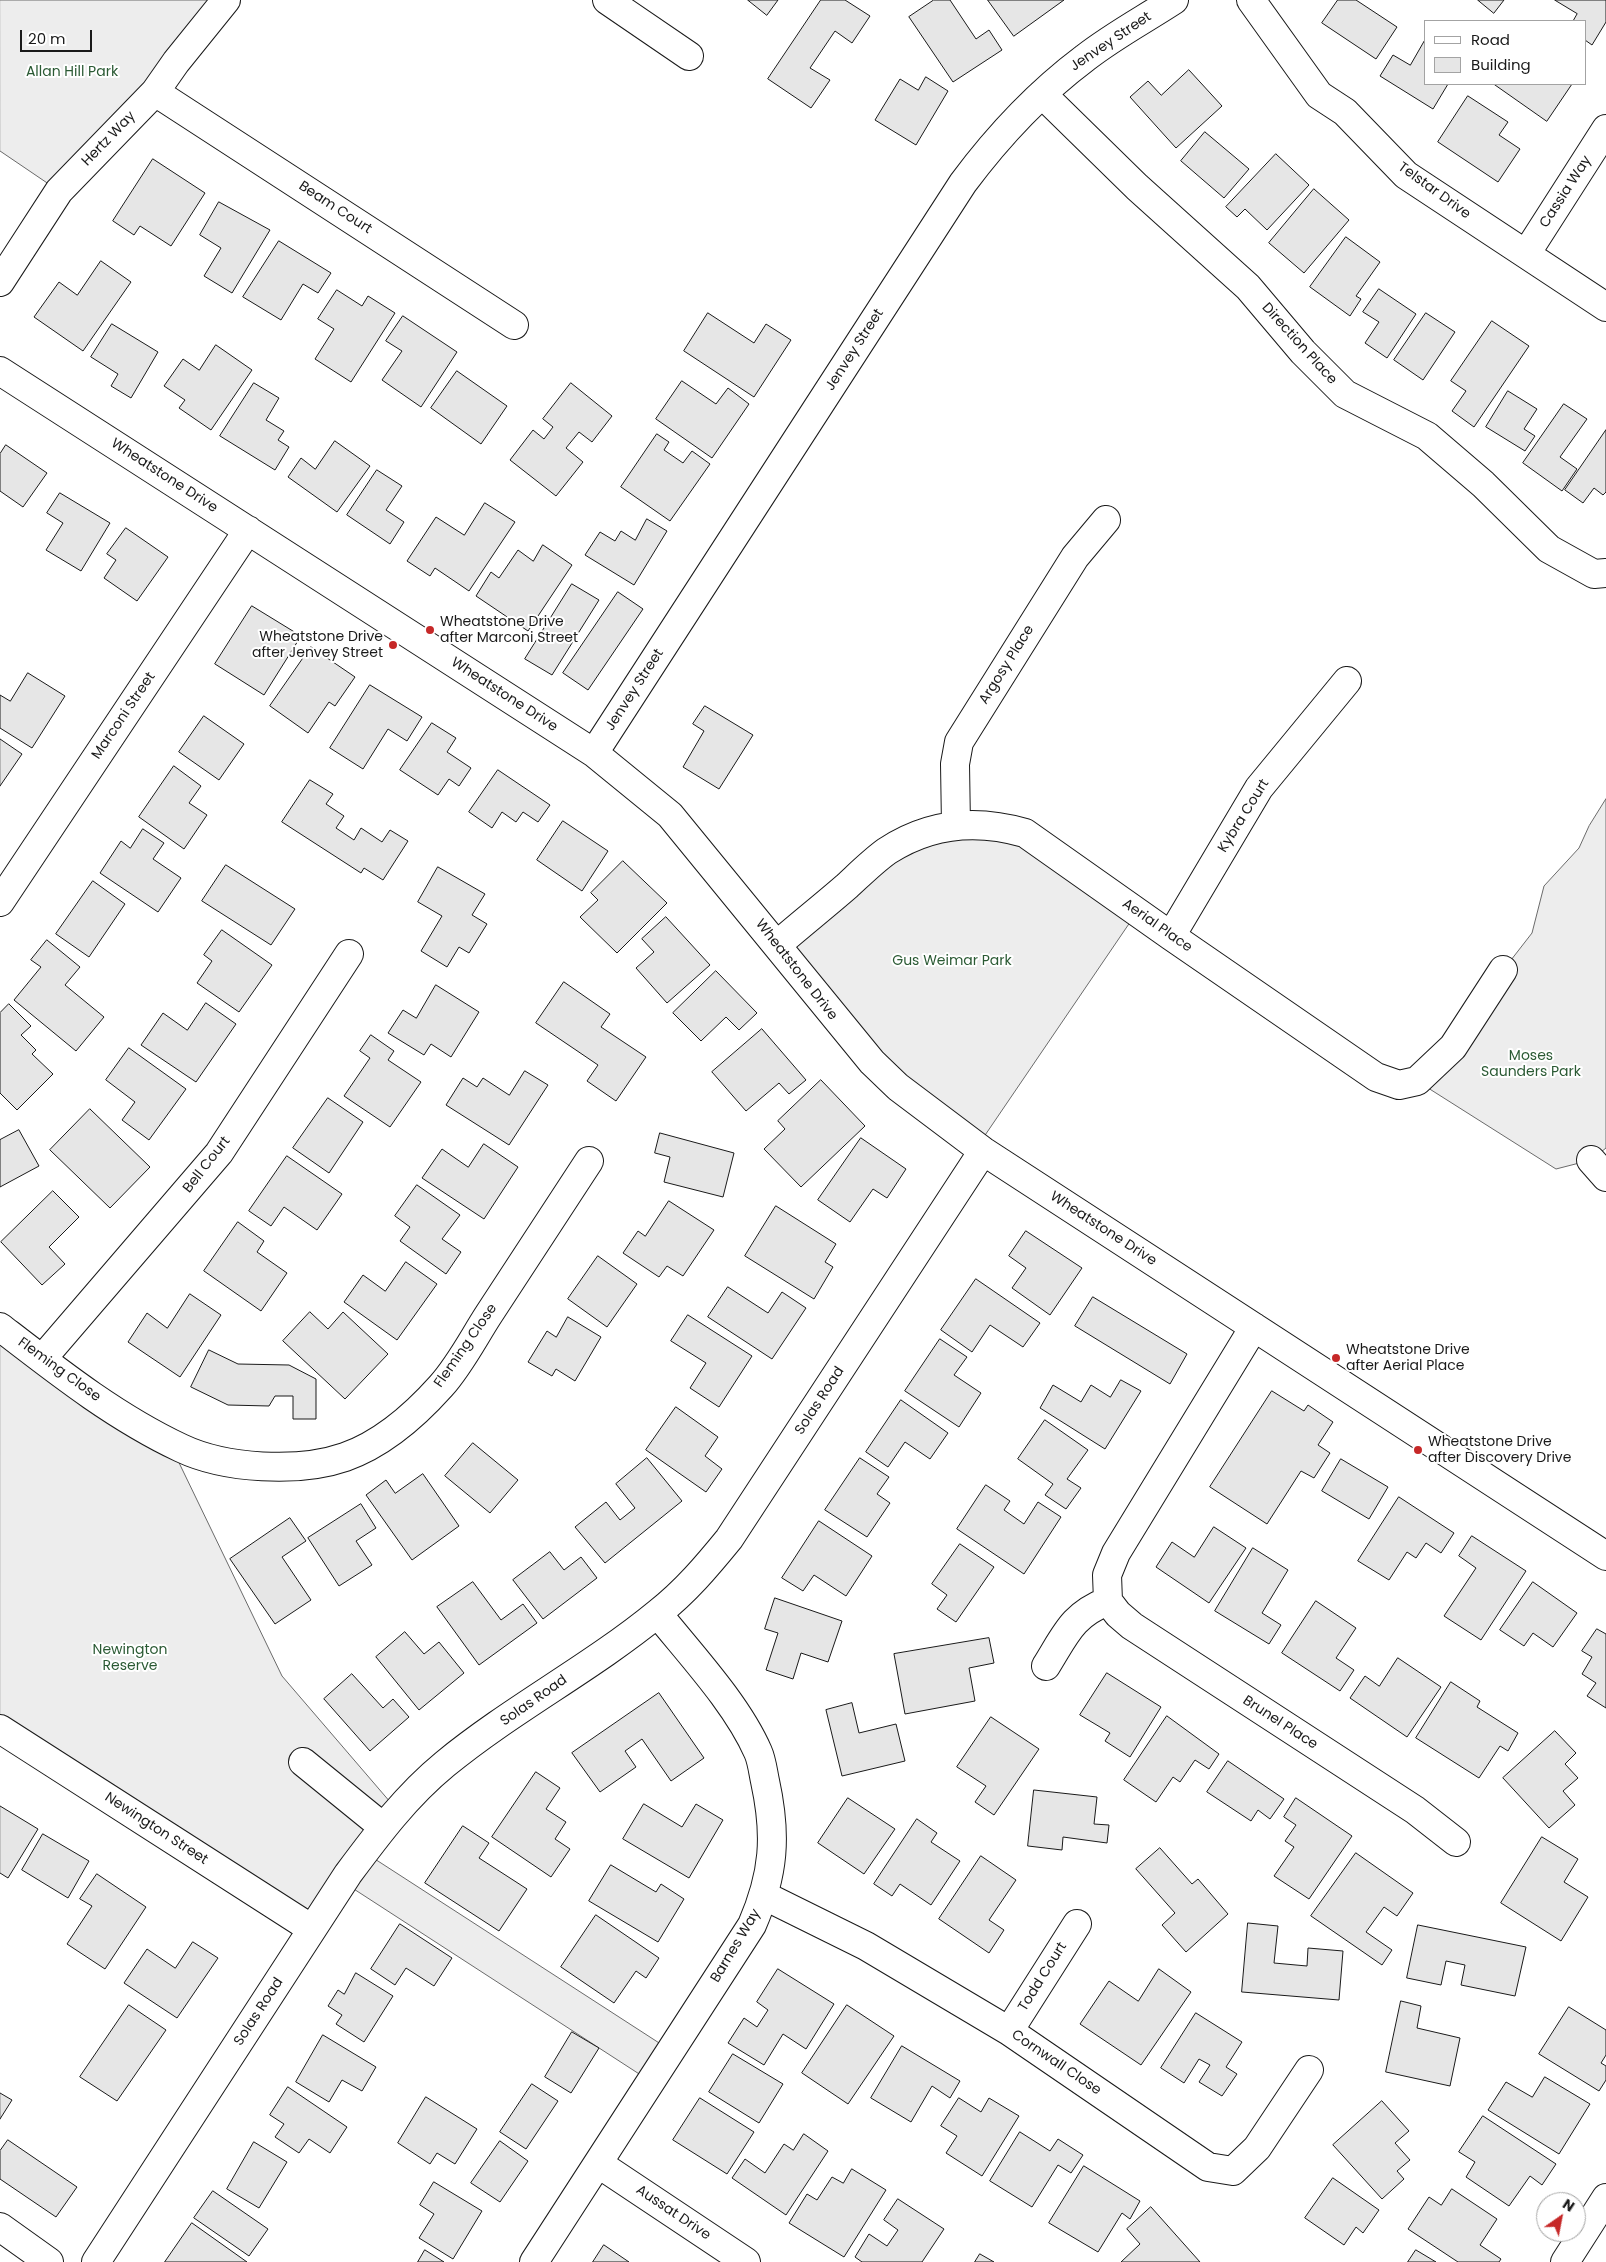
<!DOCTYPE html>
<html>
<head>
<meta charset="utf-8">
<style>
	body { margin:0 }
	#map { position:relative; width:1606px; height:2262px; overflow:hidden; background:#fff; font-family:Poppins,sans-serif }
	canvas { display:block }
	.legend { position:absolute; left:1424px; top:20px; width:162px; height:65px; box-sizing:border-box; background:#fff; border:1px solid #a3a3a3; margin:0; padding:6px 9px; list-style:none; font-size:15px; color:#1a1a1a }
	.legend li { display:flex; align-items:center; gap:10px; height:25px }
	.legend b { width:25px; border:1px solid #a3a3a3 }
	.north { position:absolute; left:1536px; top:2192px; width:50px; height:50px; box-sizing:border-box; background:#fff; border:1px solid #a3a3a3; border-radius:50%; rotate:33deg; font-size:14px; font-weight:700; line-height:20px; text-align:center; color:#1a1a1a }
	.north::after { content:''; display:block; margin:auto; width:18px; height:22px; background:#c62828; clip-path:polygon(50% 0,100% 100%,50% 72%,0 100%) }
	.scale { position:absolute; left:20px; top:30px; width:72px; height:22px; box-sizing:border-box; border:2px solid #1a1a1a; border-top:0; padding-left:6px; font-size:15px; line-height:18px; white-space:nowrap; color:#1a1a1a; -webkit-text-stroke:4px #fff; paint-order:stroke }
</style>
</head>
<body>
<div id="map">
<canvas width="1606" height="2262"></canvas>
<ul class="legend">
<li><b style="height:6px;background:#fff"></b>Road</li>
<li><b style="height:14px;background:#e6e6e6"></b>Building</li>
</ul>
<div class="north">N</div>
<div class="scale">20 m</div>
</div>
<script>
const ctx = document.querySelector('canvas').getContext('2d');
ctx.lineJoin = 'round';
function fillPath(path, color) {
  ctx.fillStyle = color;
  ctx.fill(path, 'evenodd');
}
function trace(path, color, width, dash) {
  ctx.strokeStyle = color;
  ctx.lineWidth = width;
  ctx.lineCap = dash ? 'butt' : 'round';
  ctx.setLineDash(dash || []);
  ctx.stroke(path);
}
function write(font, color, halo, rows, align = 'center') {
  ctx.font = font + ' Poppins,sans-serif';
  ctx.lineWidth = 4;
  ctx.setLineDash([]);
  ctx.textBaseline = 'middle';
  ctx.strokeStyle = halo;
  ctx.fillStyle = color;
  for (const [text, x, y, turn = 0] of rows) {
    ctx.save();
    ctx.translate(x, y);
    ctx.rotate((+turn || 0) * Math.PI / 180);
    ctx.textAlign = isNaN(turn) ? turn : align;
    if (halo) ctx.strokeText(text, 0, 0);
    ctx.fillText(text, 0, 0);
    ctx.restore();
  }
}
const built = new Path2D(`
	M0,0H226L59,191L0,151Z
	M1606,799V1148L1591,1160L1556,1169L1417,1081L1532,933L1544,886L1579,848L1589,826Z
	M1003,826L1137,912L977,1147L898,1087L777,945L886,852Z
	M0,1327L169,1442L282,1676L397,1810L364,1852L670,2050L650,2081L343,1882L312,1929L0,1729Z`);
fillPath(built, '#ededed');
trace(built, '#6a6a6a', 1);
const building = new Path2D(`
	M748,0H778L767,15Z
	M821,0H845L870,16L852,43L835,31L810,68L830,80L811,108L768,79Z
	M934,0H950L976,39L989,30L1002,50L953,82L909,17Z
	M988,0H1064L1014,36Z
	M1338,0H1356L1397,27L1376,59L1322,23Z
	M1478,0H1504L1494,13Z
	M1555,0H1606V22L1592,45L1585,40V21H1573L1577,14Z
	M1425,40V84H1448L1433,109L1380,76L1393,55L1410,65Z
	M1189,70L1222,106L1176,148L1130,97L1148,81L1161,95Z
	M926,77L948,91L916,145L875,120L900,79L918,90Z
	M1494,84H1572L1547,121Z
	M1468,96L1508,122L1499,135L1520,149L1498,182L1438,142Z
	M1205,132L1249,169L1224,198L1181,161Z
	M1276,154L1309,185L1267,230L1245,209L1237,217L1226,207Z
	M153,159L205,193L171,246L140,226L134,235L113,221Z
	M1314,189L1349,220L1304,273L1269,243Z
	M219,202L270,230L232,293L204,276L221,248L200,235Z
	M1346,237L1380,262L1356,296L1361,299L1350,316L1310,287Z
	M279,241L331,273L318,293L303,284L281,320L243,297Z
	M101,261L131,282L83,351L34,317L59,282L77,295Z
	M1379,289L1416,314L1387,358L1365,343L1379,322L1363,312Z
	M337,290L362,306L368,296L395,313L351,382L315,359L334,329L318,319Z
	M708,313L754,343L766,324L791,340L754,397L684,351Z
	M1426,313L1455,332L1423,380L1394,360Z
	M403,316L457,352L421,407L382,380L402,351L386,341Z
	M1492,321L1529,346L1474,427L1452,411L1466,391L1451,381Z
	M112,324L158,352L131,398L111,386L118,374L91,357Z
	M216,345L252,370L211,430L179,408L185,400L164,386L183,359L199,370Z
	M457,371L507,406L481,444L431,408Z
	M682,381L716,404L728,388L749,404L712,458L656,419Z
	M254,383L279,398L266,420L284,431L278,440L289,447L275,470L220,436Z
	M571,383L612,416L592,442L579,432L566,448L583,462L556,496L510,460L533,430L544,439L553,427L543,419Z
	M1508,391L1537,409L1524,429L1535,436L1525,451L1486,427Z
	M1564,404L1587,419L1560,457L1577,469L1562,491L1523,463Z
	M1606,430V492L1603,495L1594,488L1583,503L1565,490Z
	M657,434L669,442L664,450L683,463L692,451L710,464L670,521L621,487Z
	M335,441L370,466L337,512L288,477L301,458L315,469Z
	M6,445L47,473L23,507L0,491V454Z
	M377,470L402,486L386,510L404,522L390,544L347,515Z
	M60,493L110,523L81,571L46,550L63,523L47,513Z
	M485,503L515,522L469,591L435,568L430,576L407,561L436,517L464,535Z
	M647,519L667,531L634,585L585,555L600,532L615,541L621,531L635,540Z
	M126,528L168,557L137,601L104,578L116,560L107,554Z
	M543,545L572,565L528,631L476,596L491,572L499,578L518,550L533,561Z
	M572,584L599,600L552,675L525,659Z
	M618,592L643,609L588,690L563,673Z
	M252,606L301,636L264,695L215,664Z
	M311,647L355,677L335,706L329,702L308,733L270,706Z
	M28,673L65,696L32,748L0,728V695L10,701Z
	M370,685L422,717L407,741L388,729L363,769L330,748Z
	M705,706L753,735L719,789L683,767L704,731L693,724Z
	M204,716L244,744L219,780L179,752Z
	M432,723L456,738L447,752L471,768L459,786L449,779L438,795L400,770Z
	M0,739L22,754L0,786Z
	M174,766L201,786L189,803L207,815L184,849L139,817Z
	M498,770L550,805L538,822L523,812L516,822L502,812L492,828L469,812Z
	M310,780L333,794L326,804L344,816L336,828L354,840L361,828L382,842L390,830L408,841L383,880L364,868L361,873L282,822Z
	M563,821L608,851L582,891L537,860Z
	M143,829L164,843L153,859L181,878L158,912L100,873L121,841L130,848Z
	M623,861L667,903L617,953L580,917L598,900L591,893Z
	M226,865L295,909L271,945L202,901Z
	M438,867L485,894L472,915L487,924L469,953L459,947L447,967L421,951L442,916L418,902Z
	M93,881L125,904L89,957L56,934Z
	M666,917L710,965L667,1003L636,968L654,952L642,939Z
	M222,930L272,965L239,1012L197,983L212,961L204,955Z
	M47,940L80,967L65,985L104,1017L76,1051L14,1000L41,967L31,960Z
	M716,971L757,1013L739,1030L726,1017L701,1041L673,1013Z
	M564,982L610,1014L601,1027L646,1057L616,1101L587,1081L598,1065L536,1023Z
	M436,985L479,1012L451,1057L431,1044L424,1055L388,1033L403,1010L416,1018Z
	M206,1003L236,1024L196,1082L141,1045L163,1013L187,1030Z
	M9,1004L31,1026L21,1035L36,1050L32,1054L53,1074L17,1110L0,1093V1013Z
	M762,1029L806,1080L789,1094L779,1083L746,1111L712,1072Z
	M371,1035L394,1051L388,1060L421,1082L390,1127L344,1096L370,1058L360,1051Z
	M129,1048L186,1089L149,1140L122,1120L135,1102L106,1080Z
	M525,1071L548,1085L509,1145L446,1105L463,1078L477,1087L483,1078L509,1095Z
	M821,1080L865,1126L801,1187L764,1149L785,1129L778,1121Z
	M328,1098L363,1122L329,1173L293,1148Z
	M90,1109L150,1167L110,1208L50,1150Z
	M19,1130L39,1166L0,1187V1140Z
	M660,1133L734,1153L723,1197L664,1182L670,1157L655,1153Z
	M861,1138L906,1169L887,1198L873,1189L850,1222L818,1200Z
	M484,1144L518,1167L484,1219L422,1178L442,1149L468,1167Z
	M287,1156L342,1194L317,1230L284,1207L271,1226L249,1211Z
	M417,1185L460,1215L442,1239L461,1252L446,1274L400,1241L410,1227L395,1216Z
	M53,1191L79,1217L49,1247L65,1264L42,1285L1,1242Z
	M669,1201L714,1230L683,1276L667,1266L659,1277L623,1253L638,1231L645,1236Z
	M776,1206L836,1244L825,1262L833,1267L814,1299L745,1256Z
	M238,1222L264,1241L257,1252L287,1273L261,1311L204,1271Z
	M1026,1231L1082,1268L1050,1315L1012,1288L1026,1268L1009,1256Z
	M598,1256L637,1284L607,1327L568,1299Z
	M406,1262L437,1284L397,1340L344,1302L363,1275L385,1291Z
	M976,1279L1040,1323L1023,1347L990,1325L972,1352L941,1330Z
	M728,1287L768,1313L782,1292L806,1308L772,1359L708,1317Z
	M190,1294L221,1315L180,1377L128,1342L147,1313L167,1328Z
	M1093,1297L1187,1354L1170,1384L1075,1326Z
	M310,1312L328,1329L343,1312L388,1354L345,1399L283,1341Z
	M688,1315L752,1356L719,1407L690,1388L706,1363L671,1341Z
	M568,1317L601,1337L575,1381L556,1369L552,1376L528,1362L547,1331L556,1337Z
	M940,1339L967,1357L954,1375L981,1393L959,1427L905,1391Z
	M209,1350L238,1364L289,1365L316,1379V1419H293V1396H275L269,1406L228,1405L191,1387Z
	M1121,1380L1141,1391L1105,1449L1040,1408L1053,1385L1081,1402L1091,1385L1110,1397Z
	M1272,1391L1304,1411L1308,1405L1333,1422L1318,1445L1330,1453L1314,1478L1301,1471L1267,1524L1210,1487Z
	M901,1400L948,1433L930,1459L905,1442L888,1467L866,1452Z
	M676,1407L718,1437L705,1456L722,1469L706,1492L646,1450Z
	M1045,1420L1088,1450L1067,1479L1081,1488L1066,1509L1045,1495L1053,1484L1018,1459Z
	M473,1443L518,1480L490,1513L445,1476Z
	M647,1458L682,1501L605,1563L575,1527L606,1502L620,1520L635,1508L616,1484Z
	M860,1458L889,1477L877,1494L890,1503L867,1537L825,1510Z
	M1341,1459L1388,1487L1369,1519L1322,1491Z
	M423,1474L459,1526L412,1560L366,1495L386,1480L395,1493Z
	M986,1485L1010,1501L1004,1510L1024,1524L1038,1502L1061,1517L1024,1574L957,1529Z
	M1399,1497L1454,1533L1441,1553L1426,1543L1416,1558L1407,1552L1389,1580L1358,1561Z
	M361,1504L376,1528L356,1541L372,1565L339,1586L308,1538Z
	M290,1518L306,1541L282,1557L311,1600L275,1624L230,1559Z
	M819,1521L872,1556L846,1596L814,1575L803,1591L782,1578Z
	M1214,1527L1246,1548L1209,1603L1156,1567L1172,1542L1194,1557Z
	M1472,1536L1526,1571L1481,1640L1444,1616L1476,1568L1459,1556Z
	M960,1544L994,1567L956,1622L937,1609L947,1595L932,1584Z
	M1253,1548L1288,1570L1262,1613L1281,1625L1269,1644L1215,1611Z
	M550,1552L564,1570L581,1557L597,1578L543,1619L513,1580Z
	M473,1582L501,1620L523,1604L537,1623L479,1665L437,1607Z
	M1533,1582L1577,1613L1553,1647L1533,1633L1524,1646L1500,1630Z
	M775,1598L842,1621L828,1662L801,1653L793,1679L766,1670L778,1633L765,1629Z
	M1316,1601L1356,1628L1336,1658L1354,1670L1340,1691L1282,1653Z
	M1597,1629L1606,1634V1708L1587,1696L1596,1683L1582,1674L1592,1657L1582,1651Z
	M405,1632L424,1654L439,1642L464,1673L419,1710L376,1657Z
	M989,1638L994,1663L969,1668L975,1701L905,1714L894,1654Z
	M1398,1658L1441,1687L1407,1737L1350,1698L1365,1676L1379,1686Z
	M1107,1673L1161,1707L1130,1757L1105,1741L1110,1733L1080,1715Z
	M352,1674L383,1708L393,1699L409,1717L370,1751L324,1699Z
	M1451,1682L1480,1701L1477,1707L1518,1733L1508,1751L1500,1746L1479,1778L1416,1738Z
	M659,1693L704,1758L671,1781L642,1739L625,1751L636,1767L600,1792L572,1753Z
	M852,1703L859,1733L896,1724L905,1761L842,1776L826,1710Z
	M1167,1716L1219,1754L1209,1769L1195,1760L1180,1782L1173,1777L1156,1802L1124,1780Z
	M991,1717L1039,1749L994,1815L975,1802L986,1786L957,1767Z
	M1555,1731L1576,1753L1565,1764L1578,1778L1563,1791L1575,1805L1549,1828L1503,1778Z
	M1228,1761L1284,1799L1270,1819L1258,1810L1251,1821L1207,1792Z
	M536,1772L560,1788L546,1809L566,1822L555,1839L570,1849L551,1877L492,1837Z
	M1034,1790L1097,1797L1094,1824L1109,1825L1107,1843L1063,1837L1062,1850L1028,1846Z
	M848,1798L895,1829L864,1874L818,1843Z
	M1296,1798L1352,1836L1309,1899L1274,1876L1294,1847L1285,1841L1296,1825L1284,1817Z
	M644,1804L682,1827L696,1804L723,1820L689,1878L623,1839Z
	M0,1806L38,1829L8,1878L0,1873Z
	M917,1819L937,1833L931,1842L960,1861L931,1905L900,1884L892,1896L874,1884Z
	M463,1826L489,1843L479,1858L527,1889L499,1931L425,1883Z
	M43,1834L89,1861L68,1898L22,1870Z
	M1542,1837L1578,1859L1564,1882L1588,1897L1561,1941L1501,1903Z
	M1160,1848L1192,1884L1198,1879L1228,1914L1186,1952L1162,1925L1175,1913L1136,1869Z
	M1356,1853L1413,1893L1397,1916L1384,1907L1366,1932L1392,1950L1382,1965L1311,1916Z
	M981,1856L1016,1880L989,1920L1004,1930L989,1953L939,1919Z
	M611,1865L656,1892L661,1884L684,1899L658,1942L589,1901Z
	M97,1874L146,1907L105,1969L67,1944L92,1906L80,1899Z
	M596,1915L659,1958L646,1978L636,1971L614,2003L561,1967Z
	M1248,1923L1278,1926L1274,1963L1307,1966L1308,1948L1343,1951L1339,2000L1242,1992Z
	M400,1924L452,1958L434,1986L406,1968L395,1985L371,1969Z
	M1418,1925L1526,1947L1515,1996L1461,1985L1465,1965L1446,1961L1441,1985L1407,1978Z
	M193,1942L218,1958L177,2018L124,1983L147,1949L175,1968Z
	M778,1969L834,2004L806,2049L783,2034L764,2065L728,2043L744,2018L757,2027L768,2010L757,2002Z
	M1159,1969L1191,1992L1141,2065L1080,2024L1109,1981L1138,2001Z
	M356,1973L393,1996L364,2042L336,2024L342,2015L328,2006L338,1990L344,1994Z
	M1401,2001L1421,2006L1417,2028L1460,2038L1450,2086L1386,2072Z
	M129,2005L166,2030L117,2101L80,2077Z
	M847,2005L894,2036L848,2104L802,2073Z
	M1569,2007L1606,2030V2055L1601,2063L1606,2066V2080L1599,2091L1539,2054Z
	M1196,2013L1242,2042L1226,2067L1237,2074L1222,2096L1199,2082L1210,2065L1199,2059L1184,2083L1161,2068Z
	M572,2032L599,2048L571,2093L545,2077Z
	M323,2035L376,2067L362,2091L342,2080L329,2102L296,2082Z
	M902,2046L960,2081L950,2098L932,2086L911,2122L871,2098Z
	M733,2054L783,2084L759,2123L709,2092Z
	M1545,2077L1590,2104L1559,2154L1488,2110L1506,2082L1532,2097Z
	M532,2084L558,2101L526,2149L500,2132Z
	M288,2087L347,2127L330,2153L309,2139L299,2153L275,2137L284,2124L270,2115Z
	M0,2093L12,2100L0,2119Z
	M426,2097L477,2129L455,2164L437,2153L430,2164L398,2143Z
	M700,2098L754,2132L727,2174L673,2140Z
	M959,2098L981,2112L989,2098L1019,2116L982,2176L946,2153L957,2136L941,2126Z
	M1382,2101L1409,2131L1395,2143L1410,2160L1397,2171L1404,2179L1382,2199L1333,2145Z
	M1483,2116L1556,2164L1542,2185L1530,2176L1509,2206L1466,2177L1475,2162L1459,2152Z
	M1020,2132L1050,2151L1058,2139L1083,2155L1071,2173L1058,2165L1032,2207L990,2181Z
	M804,2134L828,2151L786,2215L732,2178L745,2159L765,2173L784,2144L793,2150Z
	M8,2140L77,2187L56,2217L0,2179V2151Z
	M500,2141L528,2161L500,2202L471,2183Z
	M254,2142L287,2162L259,2208L227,2189Z
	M1084,2166L1140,2201L1130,2219L1122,2213L1098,2252L1049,2223Z
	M852,2169L886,2190L844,2257L789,2223L807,2194L817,2200L832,2177L843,2183Z
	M1333,2178L1379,2210L1363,2233L1356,2227L1344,2245L1305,2218Z
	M434,2182L482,2211L453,2259L419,2238L434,2214L420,2205Z
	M1452,2189L1497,2219L1480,2245L1501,2259L1499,2262H1458L1408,2229L1429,2197L1441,2205Z
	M213,2191L268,2229L249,2256L194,2218Z
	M898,2199L944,2229L922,2262H862L855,2257L869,2234L887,2246L898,2230L884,2220Z
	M1151,2207L1200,2262H1121L1140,2244L1127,2229Z
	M192,2223L247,2262H165Z
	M604,2245L629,2262H593Z
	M425,2250L444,2262H418Z
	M1416,2250L1436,2262H1408Z
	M980,2254L994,2262H975Z`);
fillPath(building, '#e6e6e6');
trace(building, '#1a1a1a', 1);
const minor = new Path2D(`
	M607,0L689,56
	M1251,0L1319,95L1345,112L1406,175L1606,307
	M155,92L514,325
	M1042,94L1137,187L1248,287L1303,352L1345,394L1427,436L1483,484L1549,549L1594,574L1606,573
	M1526,254L1606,129
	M0,282L59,191L155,92L176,62L226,0
	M0,371L594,753L670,815L872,1062L898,1087L983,1151L1606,1556
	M594,753L963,183C998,136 1037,94 1085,58C1113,36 1145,19 1174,0
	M956,826L955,764L959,742L1075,557L1106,520
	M0,902L248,530
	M1171,936L1259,788L1347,681
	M777,945C800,925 824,906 847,886C860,874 873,861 887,851C930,823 977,819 1025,833L1171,936L1376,1077L1399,1085L1417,1081L1453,1047L1503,970
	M1591,1160L1606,1177
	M0,1327C57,1371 115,1417 181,1448C225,1469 299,1473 345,1457C382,1444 416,1414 441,1386C460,1365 474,1337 489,1314C522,1263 556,1212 589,1161
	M42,1359L219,1153L349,954
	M1108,1601L1118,1614L1132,1626L1415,1810L1456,1842
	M1046,1666C1066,1634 1072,1615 1108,1601L1107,1575L1116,1553L1254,1327
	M0,1729L312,1929
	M303,1762L383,1827
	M765,1896L866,1946L1009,2031L1208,2167L1233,2171L1257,2148L1309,2070
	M1009,2031L1077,1924
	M599,2164L746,2262
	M96,2262L348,1874C377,1835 406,1796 445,1764C512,1709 591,1668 658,1613C685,1592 707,1566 729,1539L983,1151
	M534,2262L752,1925C774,1874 777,1836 765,1781C763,1772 762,1761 758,1752C737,1704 691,1655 658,1614
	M1565,2262L1606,2198`);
const major = new Path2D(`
	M0,2227L49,2262`);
trace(minor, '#1a1a1a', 30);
trace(major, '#1a1a1a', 30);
trace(minor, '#fff', 28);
trace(major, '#fff', 28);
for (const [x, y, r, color] of [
	[430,630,5,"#c62828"],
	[393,645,5,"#c62828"],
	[1336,1358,5,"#c62828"],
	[1418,1450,5,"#c62828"]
]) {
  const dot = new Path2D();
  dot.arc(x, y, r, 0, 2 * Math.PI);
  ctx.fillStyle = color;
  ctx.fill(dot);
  trace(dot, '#fff', 2);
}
write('14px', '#1a1a1a', '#fff', [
	["Jenvey Street",1111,42,-34],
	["Hertz Way",109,139,-46],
	["Telstar Drive",1434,191,36],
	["Cassia Way",1566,192,-57],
	["Beam Court",335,208,33],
	["Direction Place",1299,344,48],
	["Jenvey Street",855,350,-57],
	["Wheatstone Drive",164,476,33],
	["Argosy Place",1007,665,-58],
	["Jenvey Street",635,690,-57],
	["Wheatstone Drive",504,695,33],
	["Marconi Street",124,716,-56],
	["Kybra Court",1244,816,-58],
	["Aerial Place",1157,926,35],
	["Wheatstone Drive",796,970,52],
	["Bell Court",207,1165,-52],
	["Wheatstone Drive",1103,1229,33],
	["Fleming Close",466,1346,-55],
	["Fleming Close",59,1370,36],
	["Solas Road",820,1401,-57],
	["Solas Road",534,1701,-35],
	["Brunel Place",1280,1723,33],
	["Newington Street",156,1829,33],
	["Barnes Way",736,1946,-59],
	["Todd Court",1043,1977,-58],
	["Solas Road",259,2012,-57],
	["Cornwall Close",1056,2063,34],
	["Aussat Drive",673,2213,34]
]);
write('14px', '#2b5a34', '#fff', [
	["Allan Hill Park",72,72],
	["Gus Weimar Park",952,961],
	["Moses",1531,1056],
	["Saunders Park",1531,1072],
	["Newington",130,1650],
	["Reserve",130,1666]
]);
write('14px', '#1a1a1a', '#fff', [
	["Wheatstone Drive",440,622],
	["after Marconi Street",440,638],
	["Wheatstone Drive",383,637,"right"],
	["after Jenvey Street",383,653,"right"],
	["Wheatstone Drive",1346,1350],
	["after Aerial Place",1346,1366],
	["Wheatstone Drive",1428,1442],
	["after Discovery Drive",1428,1458]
], 'left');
</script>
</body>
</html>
